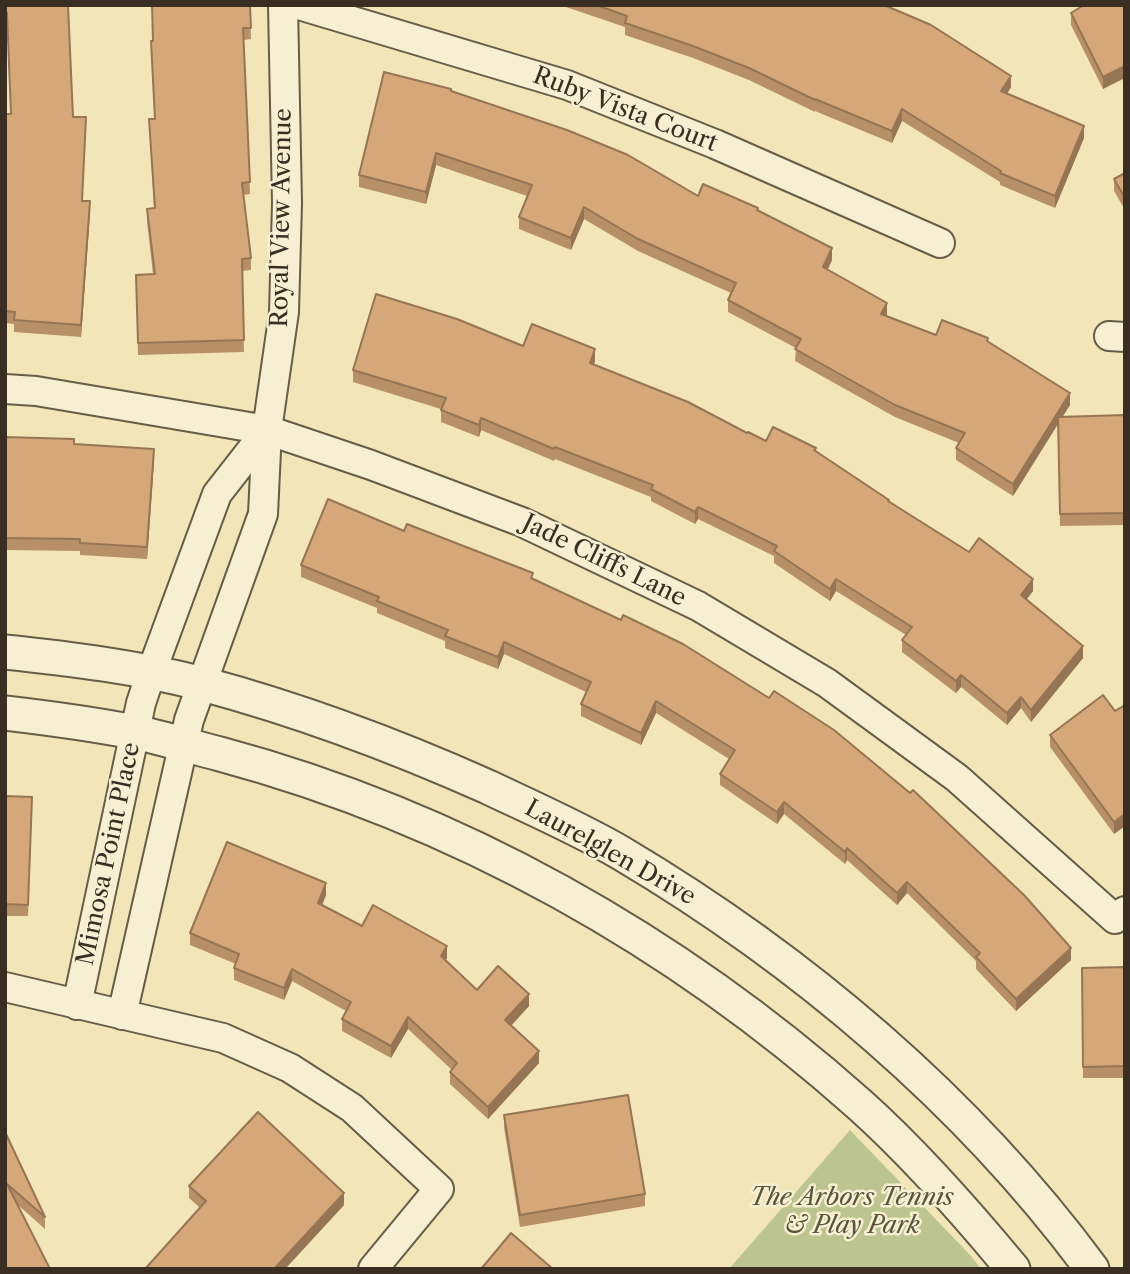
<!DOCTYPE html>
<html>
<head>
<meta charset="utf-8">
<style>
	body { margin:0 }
	#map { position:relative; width:1130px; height:1274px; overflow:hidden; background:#f2e6b9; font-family:"Libre Caslon Text",serif }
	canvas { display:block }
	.frame { position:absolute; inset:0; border:7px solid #392e21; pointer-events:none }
</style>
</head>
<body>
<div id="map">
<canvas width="1130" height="1274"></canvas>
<div class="frame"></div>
</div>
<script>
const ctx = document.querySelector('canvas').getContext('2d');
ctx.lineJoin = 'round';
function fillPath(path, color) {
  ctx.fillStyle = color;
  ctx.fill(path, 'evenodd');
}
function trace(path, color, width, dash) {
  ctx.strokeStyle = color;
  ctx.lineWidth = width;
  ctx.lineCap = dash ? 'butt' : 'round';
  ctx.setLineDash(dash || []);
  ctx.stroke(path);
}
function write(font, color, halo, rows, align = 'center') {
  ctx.font = font + ' "Libre Caslon Text",serif';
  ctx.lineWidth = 5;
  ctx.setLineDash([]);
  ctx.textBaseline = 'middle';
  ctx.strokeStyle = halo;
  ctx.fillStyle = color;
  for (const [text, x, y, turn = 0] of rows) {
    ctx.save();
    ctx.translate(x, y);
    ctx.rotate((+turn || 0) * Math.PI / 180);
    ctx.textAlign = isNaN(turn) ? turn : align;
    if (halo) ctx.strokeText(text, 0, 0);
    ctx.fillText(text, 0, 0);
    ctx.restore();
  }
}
fillPath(new Path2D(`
	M850,1130L971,1256L981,1269H729Z`), '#bcc48f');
const minor = new Path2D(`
	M299,5L567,85L715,144L940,243
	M1109,336L1125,337
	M5,389L36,391L267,430L371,465L522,522L698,606L827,683L957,778L1115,919L1125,911
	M5,987L223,1038L290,1068L352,1108L439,1189L373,1269
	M77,1005L141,703L151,673L217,494L267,430
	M122,1015L189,720L263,514L267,430L284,312L287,203L283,5`);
const tertiary = new Path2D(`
	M5,652C71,659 138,667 203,684C300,710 396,746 488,787C532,808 578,828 621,853C801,960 967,1100 1092,1269
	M5,713C48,718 92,724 134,732C163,738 192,747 220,754C458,818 676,941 859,1104C915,1154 965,1211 1013,1269`);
trace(minor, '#675c47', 32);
trace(tertiary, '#675c47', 37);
trace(minor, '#f7efd2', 28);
trace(tertiary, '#f7efd2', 33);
fillPath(new Path2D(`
	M5,5L73,117L83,201L90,213L81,337L14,332V324L5,323V114H11L7,25L5,26Z
	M250,5L251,39L244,40L250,194L243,195L251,258V270L242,271L244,352L138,355L136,275L153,274L147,221V209L154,208L149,119H154Z
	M560,5H884L1011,87L1007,94L1084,138L1055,208L1000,185V182L902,121L892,143L815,111V112L749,80L693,58L625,35V27Z
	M1079,5H1125L1103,89L1071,25V13L1080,8Z
	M451,91L698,196L758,210L832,260L828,269L887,315V316L936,335L988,342L1070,405L1062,417L1125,415V525L1060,526L1058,423L1013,496L956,460V448L959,443L895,417L795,361L796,348L728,312V300L731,293L638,251L584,219L571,250L519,229V217L527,196L436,165L426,204L359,187V175Z
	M1125,173V210L1114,191V179Z
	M523,346L595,361L594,364L747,433L766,441L816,451L889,502L1033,591L1026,599L1083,658L1031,722L1021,708L1007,725L961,687L956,693L902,652V640L906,635L836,591L830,601L774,563V556L698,519L695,524L651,501V497L555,459L554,461L481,430L479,437L441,422V409L353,382V370Z
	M5,437L74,444L154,461L147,559L80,555V551L5,550Z
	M404,531L533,578L1071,960L1016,1011L976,969V961L907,893L897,905L847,860L845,864L784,814L777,824L720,785V774L729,759L656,713L641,745L581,716V704L586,692L504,654L498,669L445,648V641L377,613V608L301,577V565Z
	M1125,705V826L1114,834L1050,747V735L1115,711Z
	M5,796L32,809L28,916H5Z
	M326,895L322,905L362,926L447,958L445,960L477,990L529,1006L511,1026L539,1063L488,1119L450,1084V1072L452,1070L408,1029L391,1058L342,1031V1019L346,1011L292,981L284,1000L234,980V968L236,964L190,945V933Z
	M1125,967V1078H1083L1082,968Z
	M504,1115L645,1194V1206L520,1227L504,1127Z
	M5,1135L45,1217V1229L18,1205L5,1269Z
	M189,1186L344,1205L285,1269H145L200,1208L189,1198Z`), '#b89068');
fillPath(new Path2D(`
	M7,13V25L5,26V14Z
	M1125,66V78L1103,89V77Z
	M1011,76V87L1001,103V91Z
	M902,109V121L892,143V131Z
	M1084,126V138L1055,208V196Z
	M436,153V165L426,204V192Z
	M90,201V213L81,337V325Z
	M584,207V219L571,250V238Z
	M832,248V260L823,279V267Z
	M887,303V315L881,326V314Z
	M595,349V361L590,375V363Z
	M1070,393V405L1013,496V484Z
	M481,418V430L479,437V425Z
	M154,449V461L147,559V547Z
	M698,507V519L695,524V512Z
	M836,579V591L830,601V589Z
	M1033,579V591L1021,607V595Z
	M504,642V654L498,669V657Z
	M1083,646V658L1031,722V710Z
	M961,675V687L956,693V681Z
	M1021,697V708L1007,725V713Z
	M656,701V713L641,745V733Z
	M784,802V814L777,824V812Z
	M1125,814V826L1114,834V822Z
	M847,848V860L845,864V852Z
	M907,882V893L897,905V893Z
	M326,883V895L318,915V903Z
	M447,946V958L441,968V956Z
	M1071,948V960L1016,1011V999Z
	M292,969V981L284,1000V988Z
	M529,994V1006L505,1032V1020Z
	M408,1017V1029L391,1058V1046Z
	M539,1051V1063L488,1119V1107Z
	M344,1193V1205L285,1269H274Z`), '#967555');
const building = new Path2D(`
	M5,5H68L73,117H86L82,201H90L81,325L14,320L15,312L5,311V114H11L7,13L5,14Z
	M152,5H250L251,28H243L250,182L242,183L251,258L242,259L244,340L138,343L136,275L155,274L147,209L155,208L149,119H155L151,41H153Z
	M596,5H884L931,25L1011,76L1001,91L1084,126L1055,196L1000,173L1001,171L902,109L892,131L815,99V100L749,68L693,46L625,23L627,16Z
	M1084,5H1125V66L1103,77L1071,13Z
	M384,72L451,89V91L567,130L628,155L698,196L703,184L758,208L757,210L832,248L823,267L887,303L881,314L936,335L942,320L988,338L987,341L1070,393L1013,484L956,448L965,433L895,405L795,349L801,339L728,300L736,283L638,239L584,207L571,238L519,217L532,185L436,153L426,192L359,175Z
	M1125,173V198L1114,179Z
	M376,294L457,319L523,346L532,324L595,349L590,363L688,402L747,433L748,432L766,441L773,427L816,448L814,450L889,500L888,501L969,552L979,538L1033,579L1021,595L1083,646L1031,710L1021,697L1007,713L961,675L956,681L902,640L912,627L836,579L830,589L774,551L777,546L698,507L695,512L651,489L653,485L555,447L554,449L481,418L479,425L441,410L446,398L353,370Z
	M1125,415V513L1060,514L1058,417Z
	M5,437L74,439V444L154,449L147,547L80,543V539L5,538Z
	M328,499L404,531L407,524L533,573L531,578L621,620L623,615L683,644L769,698L774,691L834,730L910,793L913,790L1024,895L1071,948L1016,999L976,957L980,953L907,882L897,893L847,848L845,852L784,802L777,812L720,774L735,750L656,701L641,733L581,704L591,682L504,642L498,657L445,636L448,630L377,601L379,597L301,565Z
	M1103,695L1115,711L1125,705V814L1114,822L1050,735Z
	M5,796L32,797L28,905L5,904Z
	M227,842L326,883L318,903L362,926L373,905L447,946L441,956L477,990L498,966L529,994L505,1020L539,1051L488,1107L450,1072L457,1063L408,1017L391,1046L342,1019L351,1002L292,969L284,988L234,968L239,954L190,933Z
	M1125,967V1066L1083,1067L1082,968Z
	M628,1095L645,1194L520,1215L504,1115Z
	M258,1112L344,1193L274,1269H145L206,1201L189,1186Z
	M6,1134L45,1217L7,1184L50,1269H5Z
	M511,1233L553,1269H481Z`);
fillPath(building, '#d6a779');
trace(building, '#967555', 2);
write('24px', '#392e21', '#f7efd2', [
	["Ruby Vista Court",625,110,21],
	["Royal View Avenue",282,218,-89],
	["Jade Cliffs Lane",604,561,26],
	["Laurelglen Drive",610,853,29],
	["Mimosa Point Place",109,854,-78]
]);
write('italic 24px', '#5a543c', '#f7efd2', [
	["The Arbors Tennis",852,1198],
	["& Play Park",852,1226]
]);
</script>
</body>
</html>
